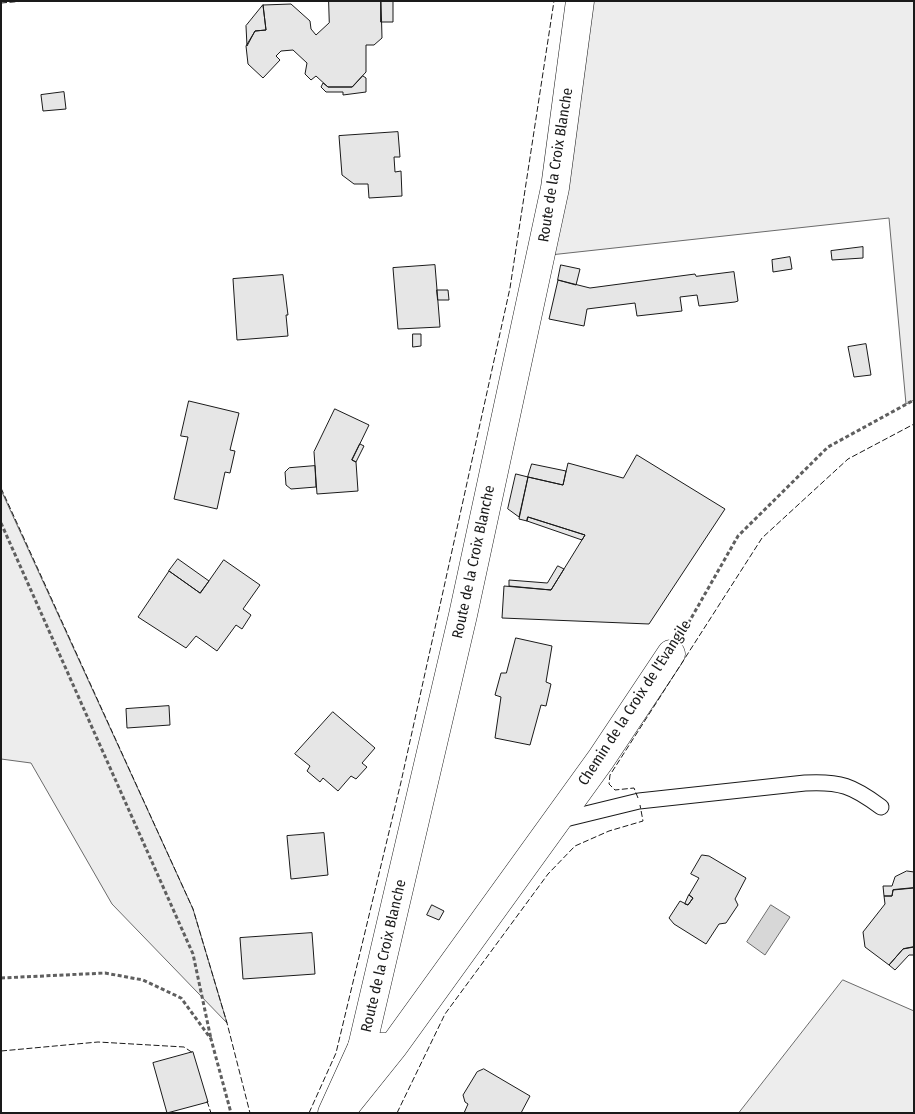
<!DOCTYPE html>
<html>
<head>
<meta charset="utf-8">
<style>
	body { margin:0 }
	#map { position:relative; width:915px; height:1114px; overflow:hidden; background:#fff; font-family:"Fira Sans Condensed",sans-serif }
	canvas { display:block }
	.frame { position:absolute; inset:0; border:2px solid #1a1a1a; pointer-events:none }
</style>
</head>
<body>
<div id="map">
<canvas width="915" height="1114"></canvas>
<div class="frame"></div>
</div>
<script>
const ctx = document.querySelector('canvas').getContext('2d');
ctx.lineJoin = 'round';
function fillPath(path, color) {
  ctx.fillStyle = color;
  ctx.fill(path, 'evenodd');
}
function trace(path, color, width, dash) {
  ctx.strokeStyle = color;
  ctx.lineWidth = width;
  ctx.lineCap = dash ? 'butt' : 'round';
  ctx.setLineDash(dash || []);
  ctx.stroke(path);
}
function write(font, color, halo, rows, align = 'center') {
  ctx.font = font + ' "Fira Sans Condensed",sans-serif';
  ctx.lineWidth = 4;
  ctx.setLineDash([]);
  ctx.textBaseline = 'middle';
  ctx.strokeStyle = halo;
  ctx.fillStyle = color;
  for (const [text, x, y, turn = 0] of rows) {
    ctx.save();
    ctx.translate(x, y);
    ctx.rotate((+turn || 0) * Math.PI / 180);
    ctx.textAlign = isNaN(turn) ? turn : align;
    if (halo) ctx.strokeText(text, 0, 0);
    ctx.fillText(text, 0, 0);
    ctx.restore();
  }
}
const built = new Path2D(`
	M580,1H914V400L906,404L889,218L541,256Z
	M1,490L193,909L227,1023L112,904L31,763L1,759Z
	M843,980L914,1011V1113H739Z`);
fillPath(built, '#ededed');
trace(built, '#6a6a6a', 1);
const water = new Path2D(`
	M771,905L790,917L765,955L747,942Z`);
fillPath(water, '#d7d7d7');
trace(water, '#6a6a6a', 1);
const building = new Path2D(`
	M329,1H381L382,38L374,45H366V72L352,87H328L316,76L311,80L305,74L307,63L293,50L281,51L276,56L280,60L263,78L248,64L246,46L255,31L266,30L263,5L291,4L310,21L311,29L316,35L329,23Z
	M381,1H393V22H381Z
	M263,5L266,30L255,31L247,46L246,26Z
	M363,76L366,78V92L343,95V92H326L321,87L323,83L328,87H352Z
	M64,92L66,109L43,111L41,95Z
	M398,132L400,157H394L395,172L401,171L402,196L369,198L368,184H354L342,175L339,136Z
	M863,247V258L832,260L831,251Z
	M790,257L792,269L773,272L772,260Z
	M435,265L440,327L398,329L393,268Z
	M561,265L580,269L576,285L558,280Z
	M734,272L738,301L735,302L699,306L697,295L680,297L682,311L637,316L635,303L587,309L584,326L549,319L558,280L590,288L695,274L696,276Z
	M283,275L288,315H286L288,336L237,340L233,279Z
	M437,290H448L449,300H438Z
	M413,334H421V346L413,347Z
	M866,344L871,375L854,377L848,347Z
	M189,401L239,413L230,450L235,451L230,473L225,472L217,509L174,499L188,437L181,436Z
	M335,409L369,425L352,460L356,462L358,491L317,494L314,452Z
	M360,444L364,446L356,462L352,460Z
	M637,455L725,509L649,624L502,618L504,586L551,590L585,535L528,517L527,521L519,519L528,477L563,485L568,463L623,478Z
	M532,464L566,471L563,485L528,477Z
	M315,466L316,487L291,489L286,485L285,472L289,468Z
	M516,474L528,477L519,517L508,509Z
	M528,517L585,535L582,540L527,521Z
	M178,559L209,581L200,593L169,571Z
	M224,560L260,585L243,609L251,615L242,629L236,625L217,651L196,636L186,648L138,617L169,571L200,593Z
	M558,566L564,569L551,590L509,586V580L547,583Z
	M516,638L552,646L546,682L551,684L546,706L541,705L530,745L495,738L501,697L495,695L501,673H506Z
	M169,706L170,725L127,728L126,709Z
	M333,712L375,748L362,763L367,767L356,779L351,776L338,791L323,778L320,782L307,771L310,766L295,754Z
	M324,833L328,875L291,879L287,836Z
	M702,855L709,856L746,878L735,899L738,905L726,923L719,924L706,944L674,924L669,918L680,901L688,905L693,898L689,895L699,878L691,874Z
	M907,871L914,872V888L893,890L892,896H884L883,886H892L895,877Z
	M914,888V947L903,949L889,965L865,947L863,932L885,904L884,896H892L893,890Z
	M689,895L693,898L688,905L685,904Z
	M432,905L444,911L439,920L427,915Z
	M312,933L315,974L243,979L240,938Z
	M914,947V955H909L895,970L889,965L903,949Z
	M193,1052L208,1102L167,1113L153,1063Z
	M484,1069L530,1096L521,1113H464L468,1104L465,1102L463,1095L477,1072Z`);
fillPath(building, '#e6e6e6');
trace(building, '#1a1a1a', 1);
const lane = new Path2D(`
	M557,821L639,801L805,783C840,781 853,786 881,807`);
const street = new Path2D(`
	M362,1047H393L601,759L671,654
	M340,1113L393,1047`);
const secondary = new Path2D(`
	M332,1113L362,1047L463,615L555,188L580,1`);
trace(lane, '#1a1a1a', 17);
trace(street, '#1a1a1a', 29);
trace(secondary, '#1a1a1a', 29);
trace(new Path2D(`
	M1,523L193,954L211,1039
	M685,629L738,536L828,447L914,400
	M1,978L105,973L143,980L181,998L211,1039L231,1113`), '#5f5f5f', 3, [4, 2.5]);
trace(lane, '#fff', 15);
trace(street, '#fff', 28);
trace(secondary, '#fff', 28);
trace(new Path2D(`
	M1,3L25,1
	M1,488L193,909L227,1023L250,1113
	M638,798L634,788L615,790L609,784L610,775L762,538L848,459L914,424
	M1,1051L98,1042L184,1047L193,1053
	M207,1101L211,1113
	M309,1113L336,1053L401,782L510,288L554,1
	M397,1113L445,1014L548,874L575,846L609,831L643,821L640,805`), '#1a1a1a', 1, [6, 2.5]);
write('15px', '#1a1a1a', '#fff', [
	["Route de la Croix Blanche",556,165,-81],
	["Route de la Croix Blanche",474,562,-78],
	["Chemin de la Croix de l'Evangile",635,703,-57],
	["Route de la Croix Blanche",384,956,-77]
]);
</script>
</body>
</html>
